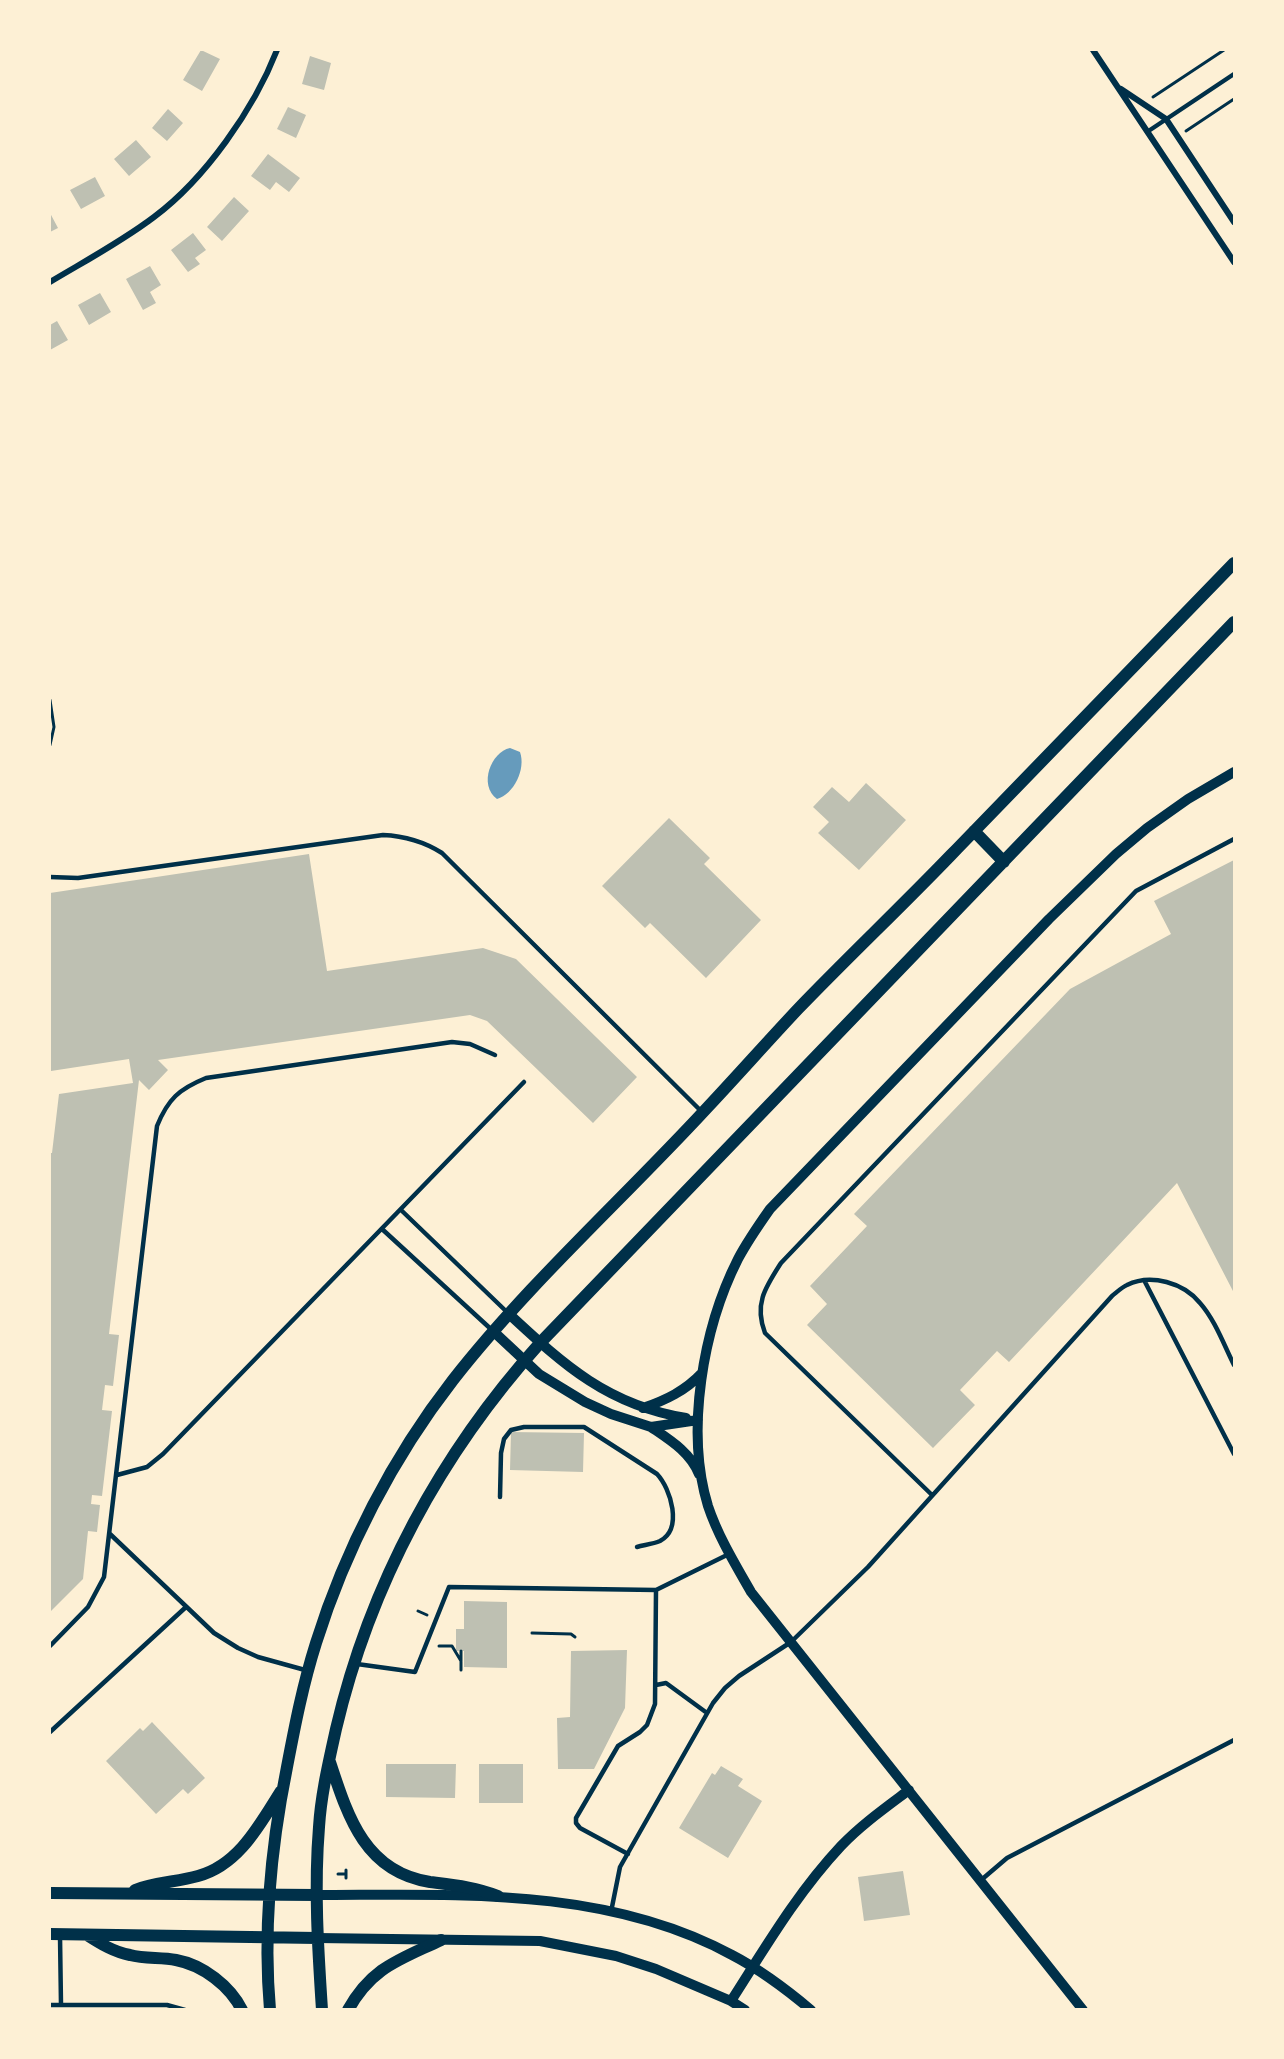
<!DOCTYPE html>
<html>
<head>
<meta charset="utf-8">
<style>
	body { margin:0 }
	#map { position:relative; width:1284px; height:2059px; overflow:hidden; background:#fdf0d5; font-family:"Open Sans",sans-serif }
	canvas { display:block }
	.frame { position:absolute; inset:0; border:51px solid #fdf0d5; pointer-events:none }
</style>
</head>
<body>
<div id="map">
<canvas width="1284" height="2059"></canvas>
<div class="frame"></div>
</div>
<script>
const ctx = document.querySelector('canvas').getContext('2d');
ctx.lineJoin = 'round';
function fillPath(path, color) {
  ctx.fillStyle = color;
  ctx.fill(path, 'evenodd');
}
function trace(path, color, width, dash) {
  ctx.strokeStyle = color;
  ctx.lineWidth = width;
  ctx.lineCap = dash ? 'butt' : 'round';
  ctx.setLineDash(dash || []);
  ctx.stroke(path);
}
fillPath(new Path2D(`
	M510,748L520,752C526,769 514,794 497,799C478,785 491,752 510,748Z`), '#669bbc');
fillPath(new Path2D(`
	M201,50L220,59L202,91L183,80Z
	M310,56L331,63L324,90L302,84Z
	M288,107L306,115L296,138L277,129Z
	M168,109L183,123L167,141L152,128Z
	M136,140L151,157L129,176L114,159Z
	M268,154L300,178L289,192L276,182L270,190L251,176Z
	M95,177L105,196L81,209L70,190Z
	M234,197L249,211L222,241L207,227Z
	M50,213L58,228L50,232Z
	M193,233L206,250L195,258L200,264L188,272L171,250Z
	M150,266L161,285L150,292L156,303L143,310L126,279Z
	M100,293L111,312L89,325L78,305Z
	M57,321L68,340L50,350V325Z
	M866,783L906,820L859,870L818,833L829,822L813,807L832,787L849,802Z
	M669,818L710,858L704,864L761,920L706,978L650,923L645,928L602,886Z
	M309,854L327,971L483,948L516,959L637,1077L593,1123L487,1021L470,1015L158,1060L168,1070L149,1090L139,1080L109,1334L119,1335L113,1386L105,1385L102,1410L112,1411L102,1496L92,1495L91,1504L100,1505L97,1532L88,1531L83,1579L50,1612V1153H52L59,1094L133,1083L129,1059L51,1071L50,893Z
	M1234,860V1293L1177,1183L1009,1362L997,1351L960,1390L975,1405L933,1448L807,1325L827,1304L810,1286L867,1226L854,1214L1070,989L1171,934L1154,901Z
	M511,1432L584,1433L583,1472L510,1470Z
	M464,1601L507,1602V1668L464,1667V1651H456V1629H464Z
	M627,1650L625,1708L594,1769H558L557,1718L570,1717L571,1651Z
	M152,1722L205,1778L188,1794L183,1789L156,1814L106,1761L140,1728L143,1731Z
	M386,1764H456L455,1798L386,1797Z
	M479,1764H523V1803H479Z
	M721,1766L743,1779L738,1786L762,1801L728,1858L679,1828L712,1773L715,1775Z
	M903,1871L910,1915L864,1921L858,1877Z`), '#bec0b2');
trace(new Path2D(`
	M1153,97L1224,50
	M1186,131L1234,99
	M50,700L54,727L50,745
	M418,1611L427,1615
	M532,1633L571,1634L575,1637
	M439,1646H452L461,1661
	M461,1651V1670
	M338,1874H346
	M346,1878V1870`), '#003049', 3);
trace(new Path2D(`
	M1147,132L1234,74
	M50,877L78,878L383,835C405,836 423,841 442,853L701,1111
	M401,1210L509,1314
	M382,1229L493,1331
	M1144,1280L1234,1454
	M117,1475L147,1467L163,1454L524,1082
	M932,1495L765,1333C754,1304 765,1288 781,1263L1136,891L1234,839
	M500,1497L501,1453L504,1439L511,1430L524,1427H584L657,1474C671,1489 683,1529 660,1541C653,1544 644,1545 637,1547
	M110,1534L214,1633L238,1648L258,1657L305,1670
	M50,1646L88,1607L104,1577L157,1126C168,1099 179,1089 206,1078L452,1042L470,1044L495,1055
	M357,1664L415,1672L449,1587L656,1590L729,1554
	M656,1685L666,1683L707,1713
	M50,1732L186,1607
	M628,1854L580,1828L576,1823V1818L618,1746L640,1732L647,1725L655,1704L656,1590
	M980,1881L1007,1858L1234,1740
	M611,1912L620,1867L713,1703L725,1688L739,1676L791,1642L868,1567L1112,1296C1117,1292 1122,1287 1127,1285C1151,1273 1184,1283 1200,1303C1215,1320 1224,1345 1234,1365
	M60,1936L61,2005
	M50,2005H167L185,2010`), '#003049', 4.5);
trace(new Path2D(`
	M1093,50L1234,262
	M1121,89L1166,119L1234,222
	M50,282C85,261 121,242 154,217C205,179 254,109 277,50`), '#003049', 6);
trace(new Path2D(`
	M509,1314C565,1366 608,1405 686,1418
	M493,1331L539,1374L585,1402L611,1414L651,1427L698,1420
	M643,1408C666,1400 685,1391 702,1373
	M651,1427C670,1440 690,1452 699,1474
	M316,1895C456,1895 605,1886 732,1955C761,1970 786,1989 811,2010
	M317,1938L540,1941L616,1956L656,1969L731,2001L745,2010
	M731,2001C765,1948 797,1893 841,1846C861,1825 885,1808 909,1790
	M1083,2010L751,1592C735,1564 718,1536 708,1506C685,1431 703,1328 738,1259C747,1242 758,1226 770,1209L1049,919L1116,854L1147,828L1188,799L1234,772`), '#003049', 10);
trace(new Path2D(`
	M974,831L1004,862
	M330,1762C348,1817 365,1872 430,1882C454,1885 475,1887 498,1896
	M135,1890C156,1882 177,1882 198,1876C239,1865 260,1824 281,1791
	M50,1893L316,1895
	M50,1934L317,1938
	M87,1935C101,1944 114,1952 130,1955C145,1959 161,1957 176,1960C203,1965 230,1986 242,2010
	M270,2010C263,1929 271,1846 287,1767C295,1725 303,1684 316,1643C345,1550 393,1457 453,1380C529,1283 622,1200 706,1109C737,1076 767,1042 798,1009C848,957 901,907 951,855C1046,758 1140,660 1234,563
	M322,2010C318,1949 314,1888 319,1827C321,1794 329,1761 336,1729C370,1584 441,1453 540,1343L1234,622
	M348,2010C372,1967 399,1960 441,1940`), '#003049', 12);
</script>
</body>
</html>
